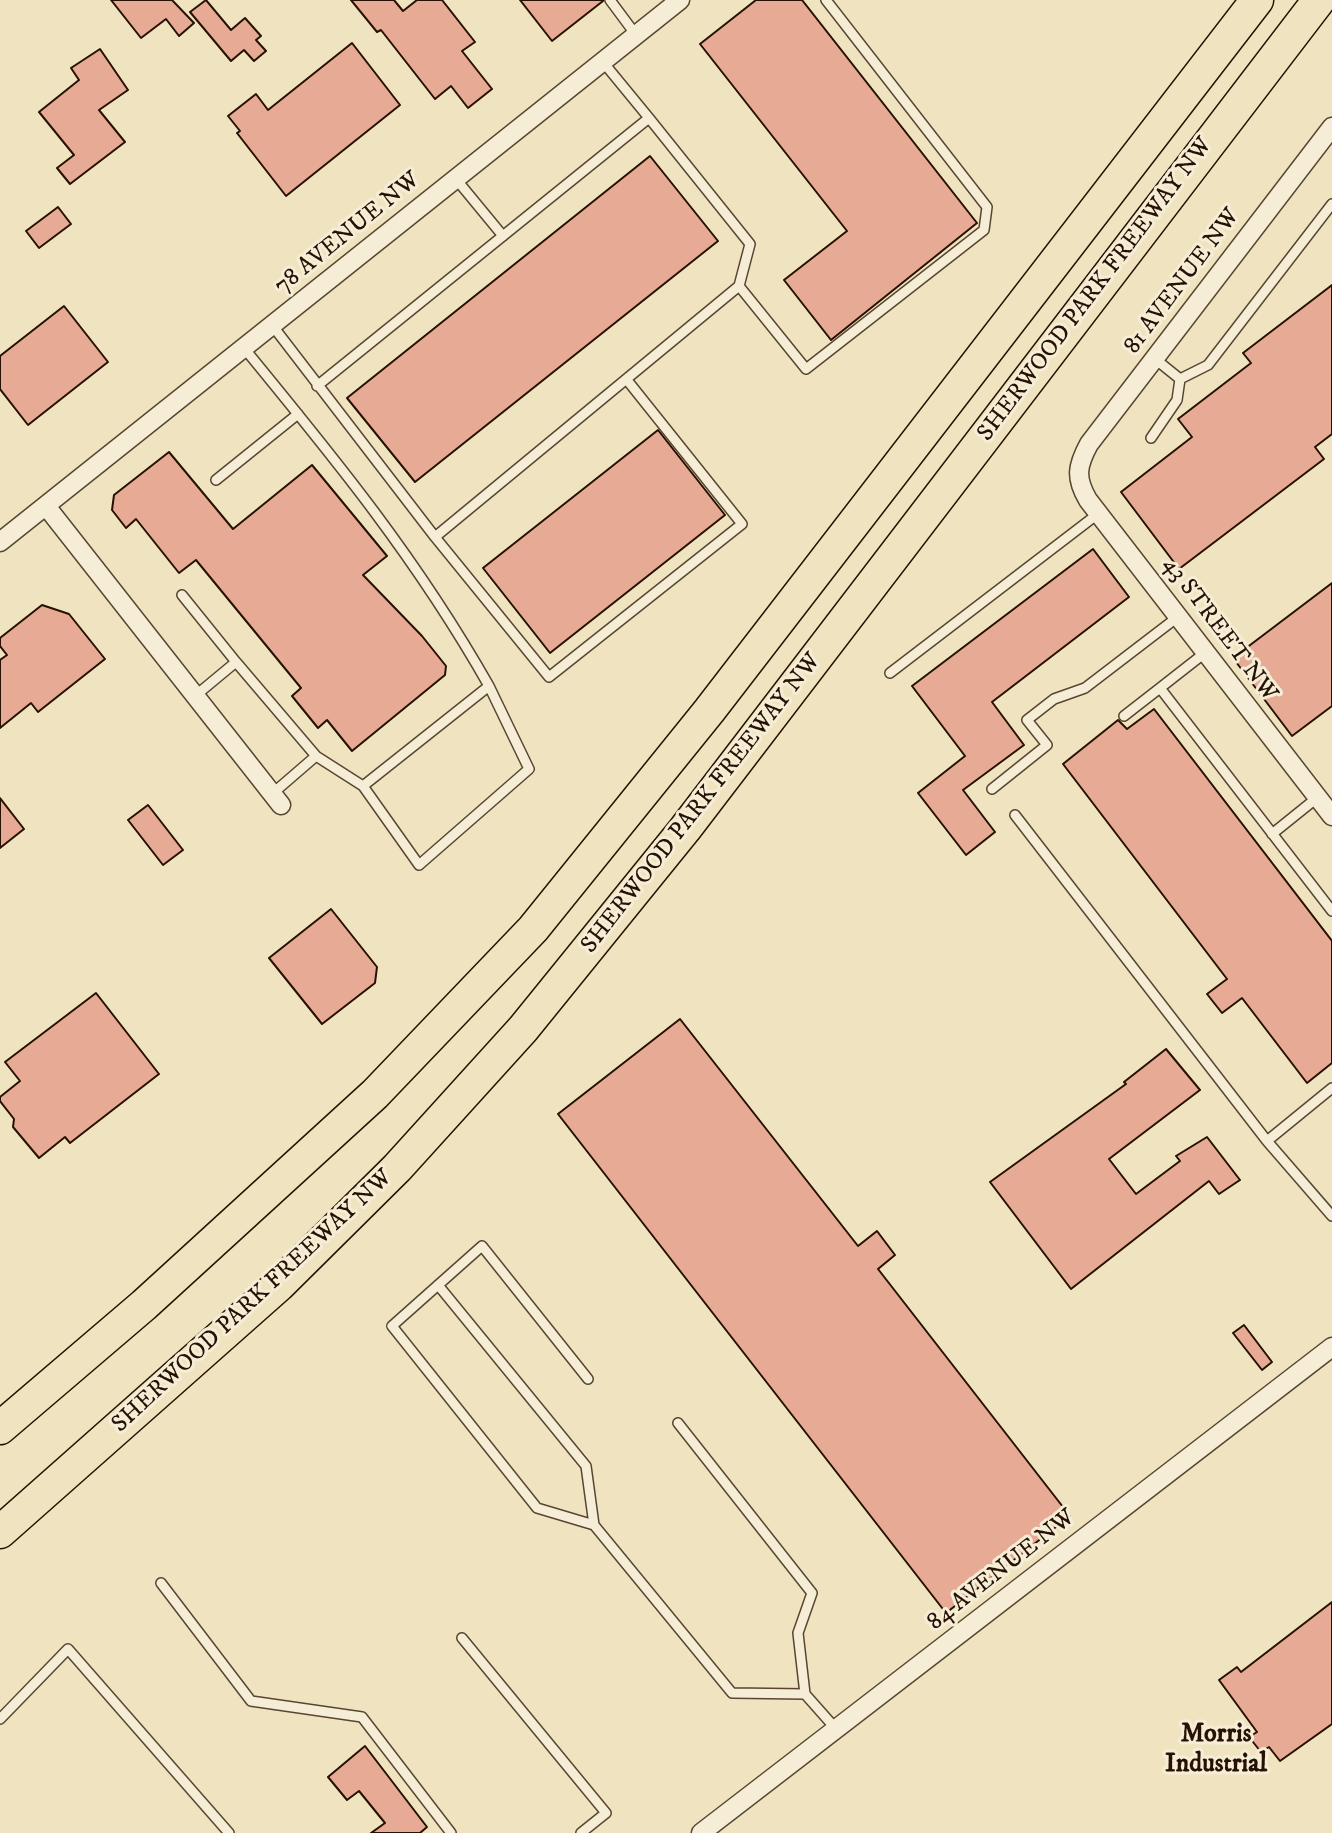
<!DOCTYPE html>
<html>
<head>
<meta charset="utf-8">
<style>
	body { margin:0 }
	canvas { display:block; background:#f0e4c0 }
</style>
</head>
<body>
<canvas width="1332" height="1833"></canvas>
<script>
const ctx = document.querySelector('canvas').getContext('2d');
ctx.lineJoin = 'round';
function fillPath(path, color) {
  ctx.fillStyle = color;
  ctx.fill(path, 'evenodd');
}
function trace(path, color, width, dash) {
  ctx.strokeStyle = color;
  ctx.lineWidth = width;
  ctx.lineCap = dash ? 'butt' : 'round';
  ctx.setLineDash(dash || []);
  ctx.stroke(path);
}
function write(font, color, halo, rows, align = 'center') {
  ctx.font = font + ' "IM FELL DW Pica",serif';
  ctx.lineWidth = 6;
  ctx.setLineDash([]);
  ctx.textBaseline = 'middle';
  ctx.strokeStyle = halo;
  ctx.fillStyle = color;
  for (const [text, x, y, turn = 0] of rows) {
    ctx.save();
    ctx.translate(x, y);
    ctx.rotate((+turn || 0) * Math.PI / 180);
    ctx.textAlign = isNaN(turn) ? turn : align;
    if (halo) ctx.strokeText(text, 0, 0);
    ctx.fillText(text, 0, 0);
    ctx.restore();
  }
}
const building = new Path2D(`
	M111,0H172L194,23L179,36L166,19L141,38Z
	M206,0L231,30L245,18L261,36L256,40L266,51L254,61L244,50L231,61L190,12Z
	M351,0H394L403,11L417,0H442L475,42L462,51L492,89L468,108L451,86L435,99L381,30L377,32Z
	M520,0H603V1L552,41Z
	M756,0H802L977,223L831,340L784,280L847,231L700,44Z
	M352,43L400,105L286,196L237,133L240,131L228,116L256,94L268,110Z
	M100,49L128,90L99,110L125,142L70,184L57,168L74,155L39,112L79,80L71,68Z
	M650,156L718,241L415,482L347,398Z
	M58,207L71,224L39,248L26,231Z
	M1332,285V434L1315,447L1324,459L1179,569L1121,492L1192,437L1178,419L1251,363L1243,353Z
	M64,306L108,362L28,425L0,389V356Z
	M658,430L725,515L550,653L483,568Z
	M169,452L233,529L312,465L387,556L363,575L422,636L446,666L445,675L352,751L327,720L318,728L292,696L301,688L196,560L179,573L136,519L126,528L112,510L114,495Z
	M1093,549L1129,597L992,702L1024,745L963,790L995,832L966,855L918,793L965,756L912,686Z
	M1332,583V706L1292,736L1233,658Z
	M42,605L69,614L105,659L38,712L31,703L0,728V660L7,655L0,646V638Z
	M1154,709L1332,941V1063L1307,1083L1242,998L1222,1013L1207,994L1227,979L1063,764L1118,720L1127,729Z
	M0,798L24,829L0,848Z
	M148,805L183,850L163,865L128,820Z
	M331,909L377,967L375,983L322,1024L269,958Z
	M96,993L159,1074L70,1143L65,1137L39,1158L13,1127L14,1119L0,1101V1097L20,1081L5,1062Z
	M680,1019L858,1246L877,1231L895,1255L878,1269L1070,1516L946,1613L558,1114Z
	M1166,1049L1200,1090L1109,1159L1136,1194L1180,1161L1176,1156L1207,1137L1240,1180L1219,1194L1209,1181L1071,1289L990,1182L1126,1084L1124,1082Z
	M1244,1325L1272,1362L1262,1370L1233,1333Z
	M1332,1602V1724L1280,1761L1269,1747L1261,1752L1249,1737L1257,1732L1219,1680L1237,1667L1241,1672Z
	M365,1746L427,1827L420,1833H371L385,1823L359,1791L347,1800L328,1777Z`);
fillPath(building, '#e7aa95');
trace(building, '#261103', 2);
const lane = new Path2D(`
	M610,0L636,35
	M603,62L649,118
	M456,179L503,236
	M272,325L435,537
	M244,348C336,460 417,559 489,686L363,786L316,756
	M1154,358L1180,379L1208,365L1332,204
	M627,380L742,524L549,677L435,537L739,286L806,369L984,230L987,207L826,0
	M317,386L649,118L750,244L739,286
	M1151,438L1177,400L1180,379
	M216,480L298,414
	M182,595L236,662L195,696
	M1206,652L1160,688L1332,911
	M236,662L316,756L272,794
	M890,673L1099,513
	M1124,716L1160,688
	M363,786L419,865L529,769L489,686
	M992,789L1047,745L1027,720L1054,699L1085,688L1179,616
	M1015,815L1267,1141
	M1272,834L1318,797
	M1332,1088L1267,1141L1332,1216
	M438,1285L586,1466L594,1525
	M588,1379L482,1246L392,1326L537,1508L594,1525L732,1693L805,1694
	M678,1423L812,1593L798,1633L805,1694L836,1729
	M161,1583L251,1701L362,1717L451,1833
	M462,1638L606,1813L581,1833
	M0,1719L68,1649L229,1833`);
const street = new Path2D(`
	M1332,127L1089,444C1077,466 1075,478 1088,500L1332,816
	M46,506L281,805
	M0,542L680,0
	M701,1833L1332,1347`);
const highway = new Path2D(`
	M0,1428L144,1305L375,1094L533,929L709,711L1257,0
	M0,1532L279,1285L397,1168L523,1029L685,829L1319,0`);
trace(lane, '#584632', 12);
trace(street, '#584632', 21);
trace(highway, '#261103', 35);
trace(lane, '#f5edd6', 9);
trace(street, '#f5edd6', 18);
trace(highway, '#f0e4c0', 32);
write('24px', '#261103', '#f5edd6', [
	["78 AVENUE NW",348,234,-39],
	["81 AVENUE NW",1183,282,-53],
	["SHERWOOD PARK FREEWAY NW",1096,290,-53],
	["43 STREET NW",1219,630,53],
	["SHERWOOD PARK FREEWAY NW",702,804,-52],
	["SHERWOOD PARK FREEWAY NW",253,1302,-43],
	["84 AVENUE NW",1002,1571,-38]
]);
write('bold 26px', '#261103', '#f5edd6', [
	["Morris",1216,1736],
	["Industrial",1216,1766]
]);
</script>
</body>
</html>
